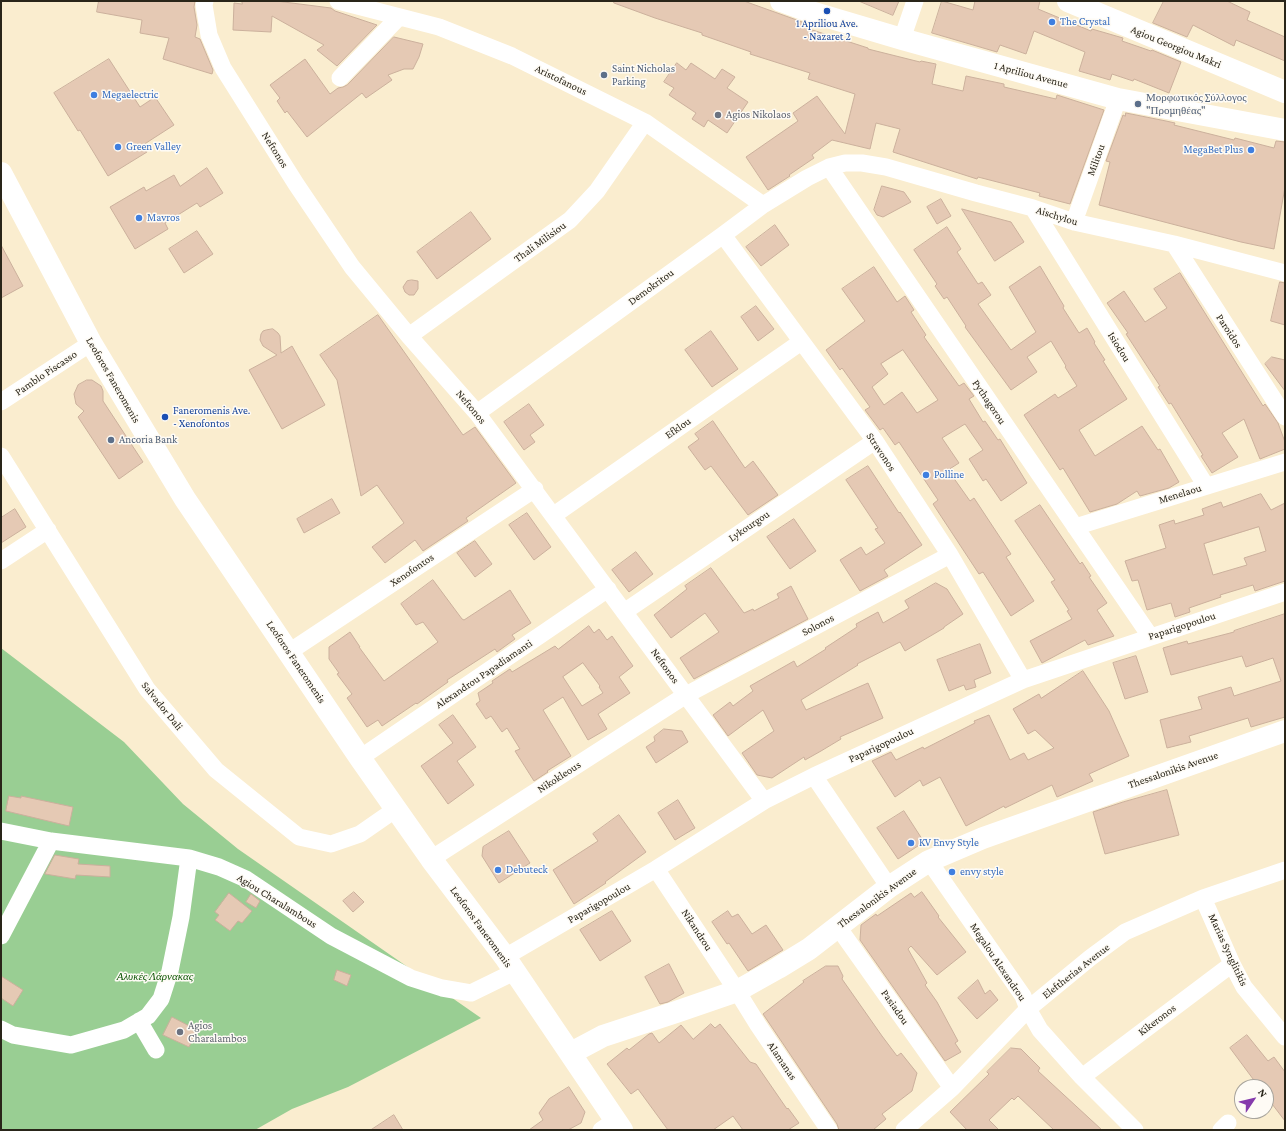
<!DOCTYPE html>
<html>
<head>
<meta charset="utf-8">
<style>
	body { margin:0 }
	#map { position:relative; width:1286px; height:1131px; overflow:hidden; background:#faedcf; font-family:"Crimson Pro",serif }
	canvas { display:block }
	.frame { position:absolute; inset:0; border:2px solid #292519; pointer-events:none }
	.north { position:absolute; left:1234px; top:1079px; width:40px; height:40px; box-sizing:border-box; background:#fefbf5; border:1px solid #a9a59d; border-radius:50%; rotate:55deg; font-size:11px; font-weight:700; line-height:16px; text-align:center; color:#292519 }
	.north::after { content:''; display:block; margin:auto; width:14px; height:18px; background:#853aac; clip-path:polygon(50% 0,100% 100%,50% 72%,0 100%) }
</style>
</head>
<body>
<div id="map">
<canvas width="1286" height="1131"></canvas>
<div class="frame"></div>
<div class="north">N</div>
</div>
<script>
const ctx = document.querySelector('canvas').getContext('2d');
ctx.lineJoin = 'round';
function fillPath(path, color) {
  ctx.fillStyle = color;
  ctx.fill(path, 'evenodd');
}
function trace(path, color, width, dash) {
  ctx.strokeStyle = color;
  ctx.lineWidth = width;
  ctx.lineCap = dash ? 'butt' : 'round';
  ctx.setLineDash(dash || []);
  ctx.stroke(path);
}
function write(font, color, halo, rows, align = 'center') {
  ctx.font = font + ' "Crimson Pro",serif';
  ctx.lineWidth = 3;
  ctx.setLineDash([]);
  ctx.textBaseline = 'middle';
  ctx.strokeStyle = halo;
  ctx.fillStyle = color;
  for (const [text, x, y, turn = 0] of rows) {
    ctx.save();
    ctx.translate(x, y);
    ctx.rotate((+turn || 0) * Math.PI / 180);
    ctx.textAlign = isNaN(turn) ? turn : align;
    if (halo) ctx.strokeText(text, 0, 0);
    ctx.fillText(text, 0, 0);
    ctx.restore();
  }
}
fillPath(new Path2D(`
	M1,648L124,742L183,804L238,849L481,1018L348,1087L292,1109L255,1130H1Z`), '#99ce93');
const building = new Path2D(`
	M99,1H195L194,7L197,25L195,37L200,39L213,70L212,74L163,59L169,38L140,33L142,20L97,12Z
	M242,1H276L331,8L335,11L377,25L337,66L317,50L324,45L272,16L271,32L233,30L234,3L242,4Z
	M614,1H744L805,23L803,27L868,48V49L920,62L921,61L936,64L932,84L963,91L966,76L1004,84V87L1056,99L1057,95L1104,110L1070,204L1039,196L1040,193L978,177L977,179L893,152L900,129L876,123L870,149L832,140L812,155L814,158L789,175L790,176L768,190L746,157L798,121L793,113L817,96L845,134L855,94L808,79L810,73L750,54L751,52L702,35V33L655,18L614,3Z
	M859,1H899L893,15Z
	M942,1L973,10L975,1H1040L1038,9L1091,31L1092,29L1123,38L1122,41L1151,51L1152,50L1181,62L1169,93L1134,79L1133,81L1112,74L1110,80L1079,71L1085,52L1034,31L1026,54L1000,45L997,52L932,33Z
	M1164,1H1227L1250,12L1247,20L1285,37V61L1236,40L1234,46L1193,25L1187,37L1153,23Z
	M394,37L423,44L419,57L413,69H404L388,75L392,80L366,98L362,93L307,137L287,111L285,113L277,101L280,98L270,85L305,59L330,94L338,88L343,87L347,85Z
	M109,59L140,107L155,97L174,125L143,145L147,152L108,176L80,130L78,131L54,93Z
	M677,63L686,70L691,63L715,79L722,69L735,77L727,88L748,102L727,133L708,120L704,127L692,119L696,113L669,95L674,88L664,82Z
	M1126,113L1166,121L1175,123L1174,125L1234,140L1235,138L1274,148L1276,141L1285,142V187L1274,249L1241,242L1099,205L1110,162L1106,161L1123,115L1125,116Z
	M207,168L223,193L200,207L197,203L165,223L168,229L135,249L110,207L144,187L146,191L174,175L180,186Z
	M882,186L904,192L911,202L883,217L877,215L874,210Z
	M941,199L951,216L937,224L927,207Z
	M962,209L1011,222L1024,242L995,261Z
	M471,212L491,239L437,279L417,252Z
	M775,225L789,245L761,266L746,247Z
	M947,227L961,249L957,252L978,284L982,282L991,295L978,304L1011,350L1036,332L1009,287L1040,266L1064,306L1063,308L1079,333L1087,328L1095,342L1094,343L1105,360L1103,361L1127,399L1079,430L1095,456L1142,426L1158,450L1160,449L1179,482L1169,488L1140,496L1137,491L1117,504L1090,512L1063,468L1060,470L1024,415L1055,394L1058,398L1077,386L1065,367L1066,366L1051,341L1027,357L1037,372L1011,390L965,327L966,326L947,297L944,299L935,286L937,284L914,250Z
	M197,231L213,254L184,273L169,249Z
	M1,245L23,286L1,298Z
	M874,267L897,302L905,296L914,310L911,312L926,335L924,337L959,386L964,383L974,396L969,399L983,422L985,421L998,440L1000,439L1027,483L1001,501L986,479L983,481L969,459L983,450L965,424L942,438L959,463L948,470L970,501L974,498L1011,554L1006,557L1034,601L1011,616L983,572L979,574L933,504L938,500L899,442L895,445L883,428L880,430L865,410L870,407L842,368L840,370L826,350L865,321L842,289ZM903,350L938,400L917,413L902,392L884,405L872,387L888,374L881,364Z
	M1180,273L1263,406L1265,404L1278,423L1285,442V449L1260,459L1244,419L1222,433L1238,457L1212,473L1201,456L1203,455L1171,403L1169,404L1158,387L1160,386L1126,334L1128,333L1107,303L1124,291L1145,322L1167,308L1154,289Z
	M412,280L418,281V289L414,295H409L405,292L403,287L407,281Z
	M1280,282L1285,283V325L1271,321Z
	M756,306L774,329L758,341L741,317Z
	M378,315L463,435L475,427L516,483L466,518L468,521L423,551L415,540L385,563L372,547L404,523L377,485L361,496L337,380L320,355Z
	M273,329L278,333L280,336L281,353L292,346L325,405L282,429L249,370L277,355L263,346L260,340L261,334L263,331L266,330Z
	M711,331L738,369L712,387L685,350Z
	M1272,357L1285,360V391L1265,364Z
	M87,380H92L101,386L103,391V401L143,462L119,479L78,417L84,411L76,404L74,394L78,385Z
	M529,404L544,425L530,435L535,442L524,450L504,422Z
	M713,421L745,468L753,461L778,495L748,515L711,466L705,470L688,447L699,439L695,434Z
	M868,466L899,513L900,512L922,545L884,570L888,576L860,591L840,560L861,547L866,555L885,543L875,529L878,528L846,480Z
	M1261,494L1271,510L1285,503V581L1255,591L1253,585L1220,595L1221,597L1189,608L1190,612L1175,617L1171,603L1147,610L1138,580L1132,581L1125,561L1166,548L1159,525L1174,520L1175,524L1204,515L1202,509L1221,502L1223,507ZM1259,527L1266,551L1244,558L1247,565L1213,575L1204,544Z
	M332,499L340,513L304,533L297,519Z
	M1040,505L1080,564L1082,562L1091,576L1089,577L1107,603L1097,610L1114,636L1088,645L1085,640L1042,663L1030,641L1072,619L1067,611L1069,610L1051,582L1055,580L1015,521Z
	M15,509L26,527L1,543V518Z
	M527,513L551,547L534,560L509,525Z
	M794,519L816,551L790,569L767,537Z
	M475,541L492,564L475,577L457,553Z
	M636,552L653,574L629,592L612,570Z
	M711,568L744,613L753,609L754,611L779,598L777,594L791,586L808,619L694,679L680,658L719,632L705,613L671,638L654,615L687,589L685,586Z
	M433,580L462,619L464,620L510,590L531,623L512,635L515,639L497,652L495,649L447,680L448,682L417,704L416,703L382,726L378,720L367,727L347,698L352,694L337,674L339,673L329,659V647L350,632L360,647H359L384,681L438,642L423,622L416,625L401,604Z
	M936,583L947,589L963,614L944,627V628L905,651L900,642L857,664L858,665L801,700L806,710L868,683L883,718L840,737L841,739L821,751L805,760L804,757L772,778L757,775L742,753L774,731L763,710L728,736L713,715L730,702L733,706L753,691L750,686L794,661L797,667L826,649L825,648L857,627L856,624L878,612L883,623L909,608L905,601Z
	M1285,614V717L1251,727L1248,718L1189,736L1191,742L1167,748L1160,720L1202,709L1198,697L1231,687L1234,696L1281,681L1273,658L1246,667L1242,656L1171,675L1163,648L1187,641L1188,644L1234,632V631Z
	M589,626L594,633L599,629L607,640L612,636L633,666L619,677L630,693L598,714L607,729L588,740L563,697L543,710L571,756L547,771L548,772L534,781L515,751L520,749L507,728L502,732L491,716L486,719L476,704L480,701L478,693L493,683L492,681L510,669L512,672L555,646L558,649ZM583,663L600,686L599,687L603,693L582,706L563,677Z
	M980,644L991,673L974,680L976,687L966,690L964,685L949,691L937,660Z
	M1136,656L1148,692L1125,699L1113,663Z
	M1083,671L1109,711L1129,756L1089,774L1093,781L1057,797L1052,785L1005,808L1004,806L966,826L940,777L923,786L920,780L895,797L872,761L891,752L896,760L923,747L924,749L975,723L974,721L989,715L1010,760L1024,753L1028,760L1054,748L1035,730L1028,734L1013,709L1039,694L1041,698Z
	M453,715L476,747L457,761L474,785L448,804L421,766L453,743L439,725Z
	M664,729L682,731L688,742L656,763L646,747L655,741L654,737Z
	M1167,790L1179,835L1105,854L1093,812L1123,802Z
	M9,796L21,798V796L73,807L69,826L6,811Z
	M678,800L695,828L675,840L658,813Z
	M904,811L924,842L898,859L877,828Z
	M619,815L646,852L605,882L606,883L574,904L553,870L598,841L593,834Z
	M509,831L530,863L499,883L482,856L483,847Z
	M55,855L79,859L78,864L110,866V877L76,875L75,879L45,874Z
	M354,892L364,902L353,912L343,901Z
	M922,892L939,916L938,917L966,952L937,975L911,946L908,949L927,983L925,985L937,1002L958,1041L955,1043L961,1052L945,1061L860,940L861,925L876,914L877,916L911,893L914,897Z
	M229,893L252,911L242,923L238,921L230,931L215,920L219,915L215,912Z
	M251,894L260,901L256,908L246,902Z
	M612,911L631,941L600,961L580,930Z
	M728,911L732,917L738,914L752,934L766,925L783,950L748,971L729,943L727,944L712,922Z
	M669,964L684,993L668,1002L660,1004L645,977Z
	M826,966H838L843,976L842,979L882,1036L897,1056L901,1053L917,1073L912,1091L882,1114L886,1119L873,1130H839L837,1124L763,1014L804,982L803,981Z
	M337,970L351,975L347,986L334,980Z
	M1,976L23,990L13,1006L1,998Z
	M978,980L985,994L990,990L998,1000L977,1019L958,998Z
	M172,1017L197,1030L189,1047L163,1035Z
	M711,1024L715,1028L720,1024L750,1062L756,1064L787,1109L788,1108L799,1123L788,1130H743L733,1116L713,1130H668L638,1089L631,1094L607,1064L627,1048L629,1050L649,1034L652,1033L659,1043L681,1025L693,1039Z
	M1247,1035L1268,1061L1274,1057L1285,1072V1121L1266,1096V1087H1259L1230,1048Z
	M1011,1048L1021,1049L1040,1068L1038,1071L1102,1130H1054L1018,1096L1014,1100L1012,1098L989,1120L999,1130H967L950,1112L989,1074L987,1072Z
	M569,1087L585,1112L581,1123L568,1130H529L543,1120L539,1113L549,1099Z
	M394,1115L403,1130H371Z`);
fillPath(building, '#e5c9b4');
trace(building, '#cbb09c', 1);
trace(new Path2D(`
	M205,1L204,5L209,35L223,68L296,184L352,267L409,336L477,413L764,801
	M338,1L439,27L512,56L645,122L763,205
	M902,39L915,1
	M340,78L399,17
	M829,167L1150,636
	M1033,208L1206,486
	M1074,222L1118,99
	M723,235L875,441L950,555L1023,680
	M1174,244L1285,417
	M409,336L570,220L597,191L645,122
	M1,402L91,343
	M477,413L723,235L763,205L807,178L829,167L845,163H862L886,167L976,193L1033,208L1074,222L1174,244L1285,273
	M1,456L147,689L216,770L299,837L331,844L360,834L396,809
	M554,515L801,342
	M1075,527L1285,462
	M1,561L48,530
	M624,612L875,441
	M289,652L535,489
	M360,758L608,589
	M814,776L889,887
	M1,831L51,841L189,858L219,867L246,879L331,936L411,978L442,988L471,993L514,972
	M431,859L686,695L950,555
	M929,861L1023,996L1028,1009L1040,1030L1082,1077L1135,1130
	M656,869L737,991L758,1025L829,1130
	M1203,898L1232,964L1244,987L1285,1037
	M838,927L952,1088
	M1,936L51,841
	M505,957L656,869L764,801L814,776L1023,680L1285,592
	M139,1021L156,1050
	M1,1029L13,1035L71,1045L124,1030L148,1016L161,999L170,971L181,917L189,858
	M1082,1077L1232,964
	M601,1130L616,1120
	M904,1130L952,1088L1028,1009L1090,958L1125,932L1203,898L1285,870
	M1221,1130L1228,1123`), '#fff', 17);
trace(new Path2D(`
	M781,1L811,12L902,39L1118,99L1285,130
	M1068,1L1285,92
	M1,173L91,343L185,499L360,758L431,859L505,957L622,1130
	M571,1053L603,1036L676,1012L737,991L778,968L809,949L889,887L929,861L983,838L1285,731`), '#fff', 22);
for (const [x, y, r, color] of [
	[827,11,4,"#1a4fb4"],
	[1052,22,4,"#3f7fe0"],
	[604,75,4,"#5c6f8a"],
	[94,95,4,"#3f7fe0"],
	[1138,104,4,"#5c6f8a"],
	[718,115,4,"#6b7280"],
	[118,147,4,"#3f7fe0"],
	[1251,150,4,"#3f7fe0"],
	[139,218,4,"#3f7fe0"],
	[165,417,4,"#1a4fb4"],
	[111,440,4,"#5c6f8a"],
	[926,475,4,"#3f7fe0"],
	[911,843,4,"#3f7fe0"],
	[498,870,4,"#3f7fe0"],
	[952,872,4,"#3f7fe0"],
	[180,1032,4,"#6b7280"]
]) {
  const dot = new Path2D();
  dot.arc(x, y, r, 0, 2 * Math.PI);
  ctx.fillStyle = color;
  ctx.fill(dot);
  trace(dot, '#fefbf5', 1.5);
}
write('11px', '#366cbe', '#fefbf5', [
	["The Crystal",1060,22],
	["Megaelectric",102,95],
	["Green Valley",126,147],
	["MegaBet Plus",1243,150,"right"],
	["Mavros",147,218],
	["Polline",934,475],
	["KV Envy Style",919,843],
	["Debuteck",506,870],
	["envy style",960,872]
], 'left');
write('11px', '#164399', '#fefbf5', [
	["1 Apriliou Ave.",827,24],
	["- Nazaret 2",827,37],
	["Faneromenis Ave.",173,411,"left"],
	["- Xenofontos",173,424,"left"]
]);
write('11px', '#292519', '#fefbf5', [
	["Agiou Georgiou Makri",1176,47,22],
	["1 Apriliou Avenue",1031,75,15],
	["Aristofanous",561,80,26],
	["Neftonos",275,150,58],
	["Militou",1096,160,-70],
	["Aischylou",1057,216,17],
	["Thali Milisiou",540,242,-36],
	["Demokritou",651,287,-36],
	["Paroidos",1229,331,57],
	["Isiodou",1119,347,58],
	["Pamblo Piscasso",46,373,-34],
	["Leoforos Faneromenis",113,380,60],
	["Pythagorou",989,402,56],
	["Neftonos",471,407,50],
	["Efklou",678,428,-35],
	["Stravonos",881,452,56],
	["Menelaou",1180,494,-17],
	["Lykourgou",749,526,-34],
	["Xenofontos",412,570,-34],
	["Solonos",818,625,-28],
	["Paparigopoulou",1182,626,-18],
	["Leoforos Faneromenis",296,662,56],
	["Neftonos",665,666,54],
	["Alexandrou Papadiamanti",484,674,-34],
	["Salvador Dali",162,706,51],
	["Paparigopoulou",881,745,-25],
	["Thessalonikis Avenue",1173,770,-19],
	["Nikokleous",559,777,-33],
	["Thessalonikis Avenue",877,898,-36],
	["Agiou Charalambous",277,901,32],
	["Paparigopoulou",599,903,-30],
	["Leoforos Faneromenis",481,927,54],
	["Nikandrou",697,930,57],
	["Marias Synglitikis",1228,950,65],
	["Megalou Alexandrou",998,962,56],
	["Eleftherias Avenue",1076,971,-38],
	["Pasiadou",895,1007,55],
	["Kikeronos",1157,1020,-37],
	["Alamanas",782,1061,56]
]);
write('11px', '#4e5e75', '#fefbf5', [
	["Saint Nicholas",612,69],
	["Parking",612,82],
	["Μορφωτικός Σύλλογος",1146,98],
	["\"Προμηθέας\"",1146,111],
	["Ancoria Bank",119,440]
], 'left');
write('11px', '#5b616d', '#fefbf5', [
	["Agios Nikolaos",726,115],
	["Agios",188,1026],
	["Charalambos",188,1039]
], 'left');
write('italic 11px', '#0a5403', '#fefbf5', [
	["Αλυκές Λάρνακας",155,977]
]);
</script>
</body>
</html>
